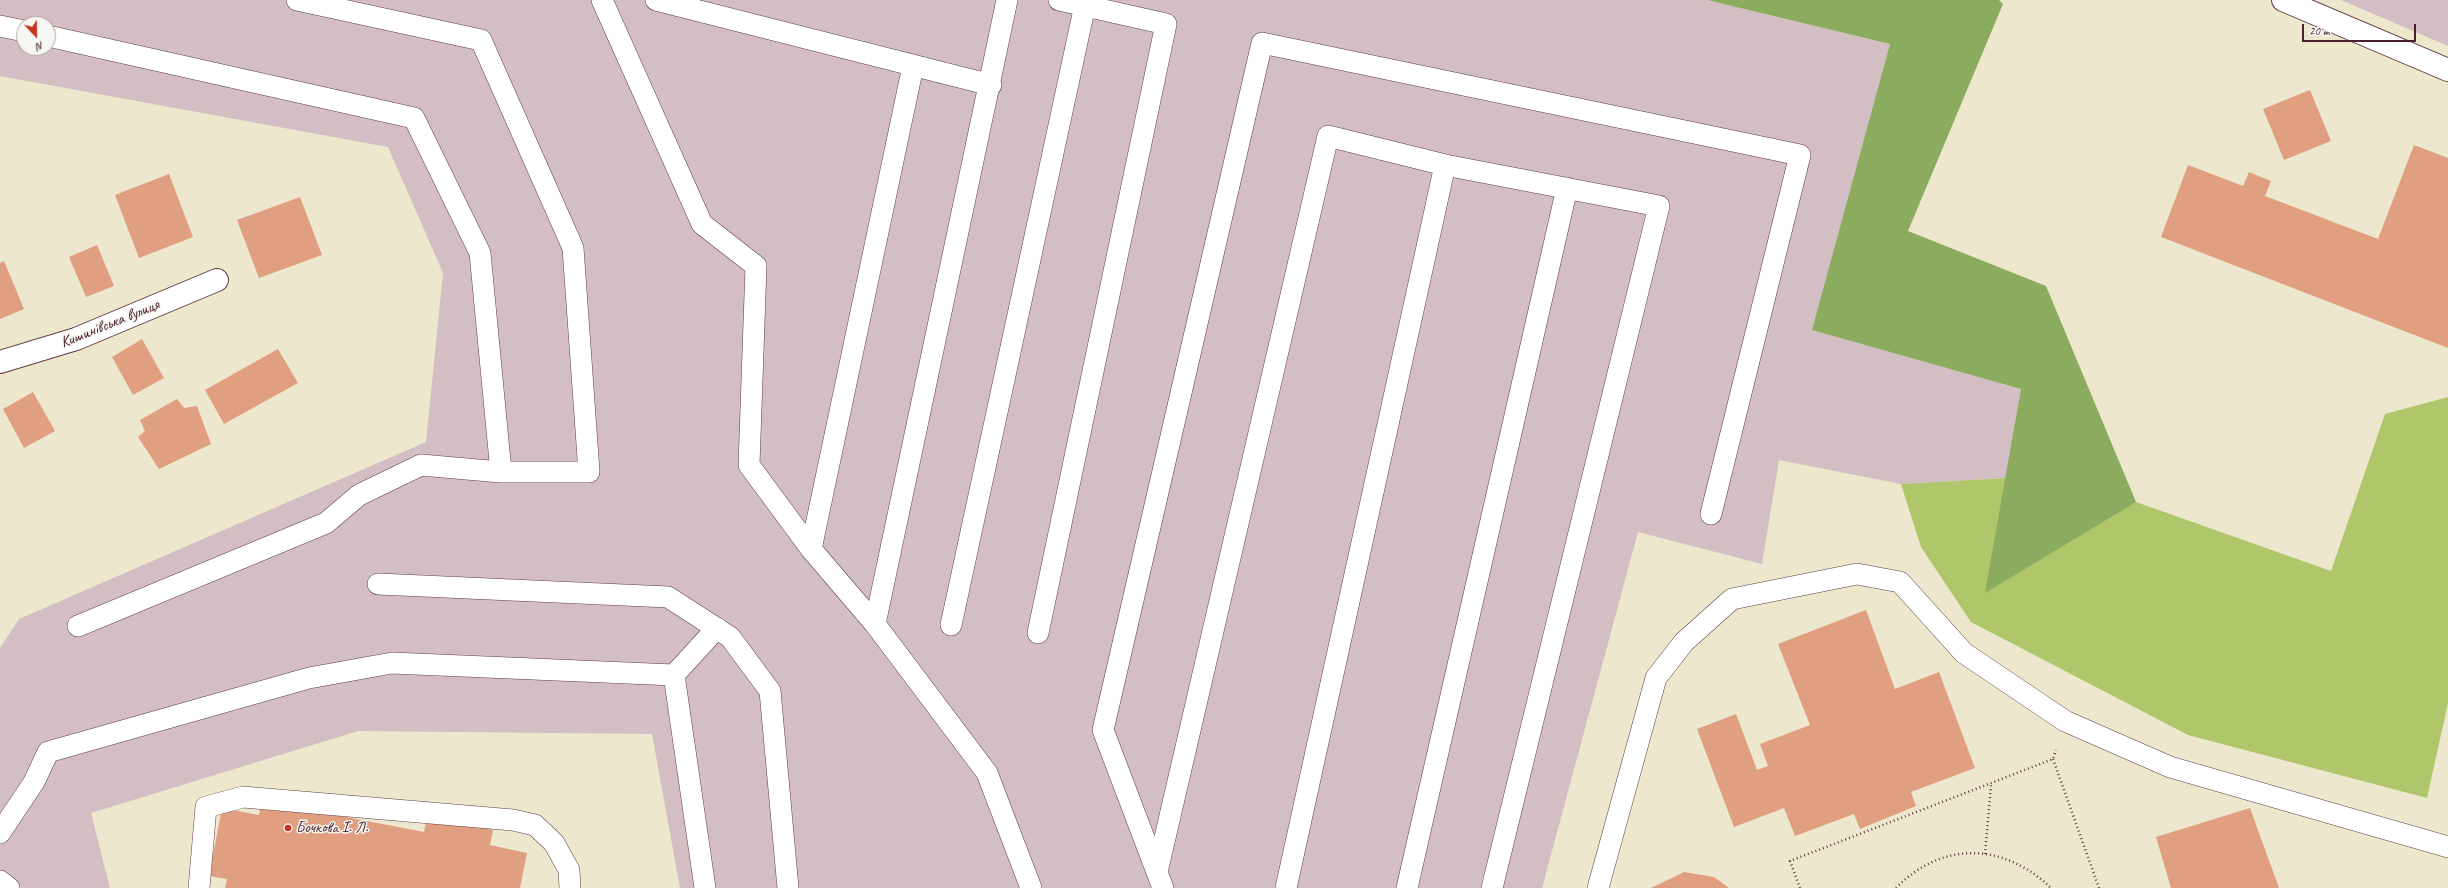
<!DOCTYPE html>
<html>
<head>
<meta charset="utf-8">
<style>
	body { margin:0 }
	#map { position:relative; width:2448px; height:888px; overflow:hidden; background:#ede7ce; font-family:Caveat,sans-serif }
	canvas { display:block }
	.north { position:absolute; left:16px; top:16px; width:40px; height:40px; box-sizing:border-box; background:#f6f6f2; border:1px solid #b1a0a2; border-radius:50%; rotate:158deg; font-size:11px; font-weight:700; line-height:16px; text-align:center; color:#4a1f2b }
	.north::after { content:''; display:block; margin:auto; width:14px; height:18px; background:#c8321e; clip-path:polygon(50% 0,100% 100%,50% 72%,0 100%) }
	.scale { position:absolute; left:2302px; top:24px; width:114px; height:18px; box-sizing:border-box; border:2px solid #4a1f2b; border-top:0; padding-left:5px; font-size:12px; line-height:14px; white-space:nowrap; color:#4a1f2b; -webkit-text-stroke:3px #f6f6f2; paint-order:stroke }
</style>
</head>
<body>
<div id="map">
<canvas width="2448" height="888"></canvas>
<div class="north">N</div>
<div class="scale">20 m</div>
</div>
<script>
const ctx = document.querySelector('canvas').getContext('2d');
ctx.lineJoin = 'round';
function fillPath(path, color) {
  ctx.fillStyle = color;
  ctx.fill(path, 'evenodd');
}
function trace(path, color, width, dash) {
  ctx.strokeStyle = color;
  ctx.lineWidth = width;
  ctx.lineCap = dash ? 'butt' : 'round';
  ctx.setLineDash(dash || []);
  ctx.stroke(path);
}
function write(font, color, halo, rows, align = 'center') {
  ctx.font = font + ' Caveat,sans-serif';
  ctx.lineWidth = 3;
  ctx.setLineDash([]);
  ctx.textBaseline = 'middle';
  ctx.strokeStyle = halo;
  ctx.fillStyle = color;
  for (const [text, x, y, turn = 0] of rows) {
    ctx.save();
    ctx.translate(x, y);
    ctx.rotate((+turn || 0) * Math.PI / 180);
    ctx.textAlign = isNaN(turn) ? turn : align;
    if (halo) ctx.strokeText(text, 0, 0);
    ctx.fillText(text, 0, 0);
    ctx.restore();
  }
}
fillPath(new Path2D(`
	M0,0H1707L1890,44L1813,330L2021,389L2007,478L1901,484L1779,460L1762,564L1638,532L1542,888H680L652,734L358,731L91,813L110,888H0V648L19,619L426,442L443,273L388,147L0,76ZM24,24H48V48H24Z
	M2341,0H2448V46Z`), '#d2bec3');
fillPath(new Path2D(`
	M2448,397V703L2427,798L2188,735L1971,622L1921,547L1901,484L2007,478L2136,502L2331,571L2385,414Z`), '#afc66b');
fillPath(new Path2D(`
	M1707,0H1999L2003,4L1908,231L2046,286L2136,502L1985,593L2021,389L1812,330L1890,44Z`), '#8bab5f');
fillPath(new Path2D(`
	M2310,90L2331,141L2284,160L2263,109Z
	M2414,145L2448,158V348L2161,237L2188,165L2243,186L2249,172L2271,181L2265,196L2378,239Z
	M169,174L193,237L139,258L115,195Z
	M300,197L322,255L259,278L237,220Z
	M97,245L114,286L86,297L69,257Z
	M4,261L24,309L0,319V263Z
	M142,339L164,378L133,395L112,357Z
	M278,349L298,383L224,424L205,390Z
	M33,392L55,431L24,448L3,409Z
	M177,399L184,408L197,406L211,444L159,469L138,437L145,431L140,420Z
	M1866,610L1895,689L1939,672L1975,768L1911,792L1916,806L1860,829L1854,814L1795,836L1784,808L1734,827L1697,729L1736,714L1757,770L1768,766L1760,744L1810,725L1778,644Z
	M262,801L424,832L427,817L493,830L490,845L527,853L520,888H225L227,879L209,876L222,808L259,815Z
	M2250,808L2279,888H2171L2156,837Z
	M1684,872L1714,877L1729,888H1651Z`), '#e09f81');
const service = new Path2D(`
	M602,0L702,224L756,266L749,465L811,549L875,624L987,773L1031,888
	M656,0L991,85
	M0,26L24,31
	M48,36L414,118L480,253L501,472H589L573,248L481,40L297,0
	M811,549L913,66
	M378,584L668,597L730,637L770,691L788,888
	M875,624L1007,0
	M951,625L1085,5
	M78,626L326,523L359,495L421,465L501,472
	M1038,633L1166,24L1059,0
	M674,675L717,628
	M0,833L34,782L48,752L309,678L392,663L674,675L705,888
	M1157,872L1328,136L1445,165L1659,206L1492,888
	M0,881L9,888
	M199,888L206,807L243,797L513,820L535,825L554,843L569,870L570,888
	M1163,888L1103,730L1262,43L1800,155L1711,514
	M1286,888L1445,165
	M1407,888L1567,188
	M1598,888L1656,678L1684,642L1732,599L1857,574L1900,582L1964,653L2065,721L2170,767L2448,847`);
const minor = new Path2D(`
	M2283,0L2448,70
	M0,362L76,339L217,280`);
trace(service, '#623d43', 22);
trace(minor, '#623d43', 24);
trace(new Path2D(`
	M2053,759L2099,888
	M1985,854L1991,785
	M1800,888L1790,861L2053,759L2056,750
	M1896,888C1943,840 2004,843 2051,888`), '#623d43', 2.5, [1, 3]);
trace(service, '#fff', 21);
trace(minor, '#fff', 22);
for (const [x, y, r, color] of [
	[288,828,4,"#c8321e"]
]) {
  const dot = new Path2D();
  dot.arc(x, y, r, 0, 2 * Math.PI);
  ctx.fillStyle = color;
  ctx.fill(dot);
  trace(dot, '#f6f6f2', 1.5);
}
write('16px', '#4a1f2b', '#f6f6f2', [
	["Кишинівська вулиця",110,324,-22]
]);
write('16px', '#4a1f2b', '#f6f6f2', [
	["Бочкова І. Л.",296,828]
], 'left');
</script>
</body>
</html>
